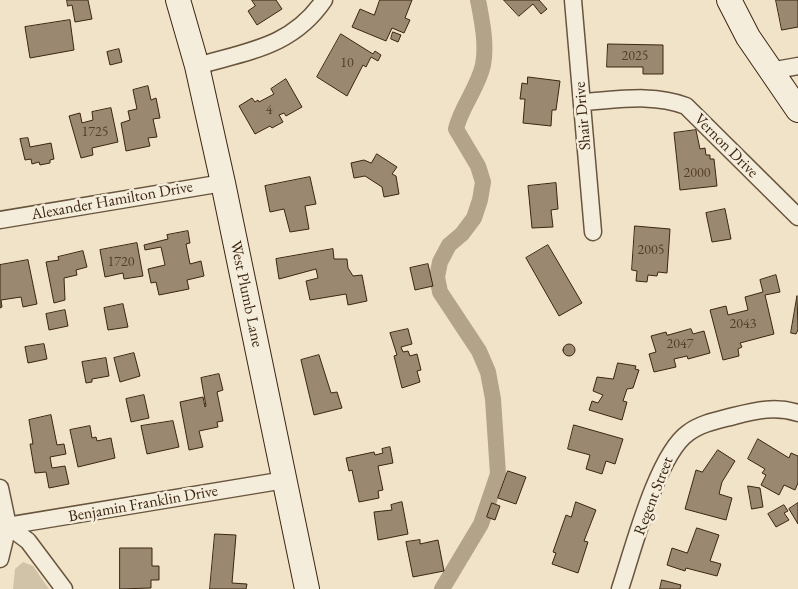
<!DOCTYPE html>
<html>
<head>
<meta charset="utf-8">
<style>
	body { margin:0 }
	canvas { display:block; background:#f0e3c7 }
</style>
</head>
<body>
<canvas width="798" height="589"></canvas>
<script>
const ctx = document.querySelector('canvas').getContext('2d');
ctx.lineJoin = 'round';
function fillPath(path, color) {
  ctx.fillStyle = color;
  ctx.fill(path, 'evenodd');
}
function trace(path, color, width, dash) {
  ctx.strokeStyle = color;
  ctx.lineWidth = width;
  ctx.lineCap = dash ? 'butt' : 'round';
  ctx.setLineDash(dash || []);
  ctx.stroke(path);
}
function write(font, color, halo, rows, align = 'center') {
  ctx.font = font + ' "EB Garamond",serif';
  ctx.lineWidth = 5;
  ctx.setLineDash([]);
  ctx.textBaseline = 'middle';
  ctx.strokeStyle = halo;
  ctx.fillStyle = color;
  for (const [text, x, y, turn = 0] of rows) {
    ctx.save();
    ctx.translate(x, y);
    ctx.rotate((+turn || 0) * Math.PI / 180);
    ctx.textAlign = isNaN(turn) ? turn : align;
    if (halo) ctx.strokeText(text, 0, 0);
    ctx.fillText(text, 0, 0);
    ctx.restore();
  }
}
fillPath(new Path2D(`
	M23,562L33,566L49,589H13L15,569Z`), '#d1c3a8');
trace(new Path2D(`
	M442,589L481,524L498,474L493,399L488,372L479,351L440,292L437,277L440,262L449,245L462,234L474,218L480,200L483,182L478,166L456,129C461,107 478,88 483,65C487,45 482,21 478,0`), '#b3a389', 16);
const building = new Path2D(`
	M67,0H88L92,19L75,22L72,5L68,6Z
	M252,0H276L282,9L257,25L248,11L255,6Z
	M380,0H412L405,18L410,20L404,33L392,28L386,41L352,27L360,9L374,15Z
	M504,0H539L547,9L541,14L533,4L519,16Z
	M776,0H798V27L782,30Z
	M70,20L74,50L30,58L25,27Z
	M393,32L401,35L398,42L391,39Z
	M341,34L373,54L375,51L381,55L378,61L371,57L366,67L363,65L347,96L317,77Z
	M608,44L663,45V74H643V67H607Z
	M119,49L122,62L110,65L107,52Z
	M528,77L560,81L556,110H552L551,126L523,123L525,99H520L522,83L527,84Z
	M286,79L302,107L286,116L284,113L279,115L283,122L272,128L270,126L255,134L239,106L252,98L255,102L258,100L259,102L274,94L271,89Z
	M148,86L151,100L156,98L160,118L153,119L157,137L148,138L150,146L126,151L121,123L130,120L128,111L137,109L133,90Z
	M111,108L118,142L92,148L93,155L81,158L69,116L80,113L82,123L93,120L92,112Z
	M696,130L700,149L705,148L706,155H710V159H714L717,186L680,190L674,133Z
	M28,138L30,147L51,143L54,159L50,160V163L40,165L39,162L32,164L31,159L25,160L20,139Z
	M377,154L397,167L392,174L396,176L399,194L384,197L382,187L365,176L354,178L351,163L364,160L371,163Z
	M310,177L316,204L305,206L309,229L290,232L284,209L270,212L265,186Z
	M556,183L558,209L551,210L553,227L532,228L528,186Z
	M725,209L731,239L712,242L706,213Z
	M635,226L670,229L667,273L658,272L657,276L648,275L647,282L636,281L637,271L632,270Z
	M188,231L190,243L186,244L190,264L201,261L204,276L187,280L189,289L159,295L156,282L151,283L148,269L165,265L161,247L145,250L144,245L168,239L167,235Z
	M137,243L143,276L124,279L123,273L105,277L100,250Z
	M548,245L582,303L559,316L526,258Z
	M333,249L334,259H347L348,268L353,276L362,275L367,301L348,305L346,294L310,300L306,281L318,278L316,269L279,279L276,259Z
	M83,251L87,267L76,270L77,275L64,278L65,300L54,303L46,262L59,260L58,257Z
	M28,260L37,304L23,307L21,297L1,300L2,307L0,308V265Z
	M428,264L433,286L415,290L410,268Z
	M776,275L780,292L765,295L774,334L740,343L742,347L738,349L739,356L723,360L710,310L726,306L728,315L748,310L745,297L763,292L760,280Z
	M797,296L798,330L796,334L791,333Z
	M123,304L128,327L108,330L104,308Z
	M65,310L68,326L49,330L46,314Z
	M408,329L412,344L401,347L403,352L408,351L410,356L417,354L421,370L417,371L420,382L402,388L394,356L397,355L390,333Z
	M691,329L693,334L704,331L710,353L688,359L687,356L674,359L676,367L654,372L649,354L656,352L651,336L666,332L667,335Z
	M44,344L47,359L28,363L25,347Z
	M563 350a6 6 0 1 1 12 0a6 6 0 1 1-12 0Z
	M134,353L140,376L120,382L114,358Z
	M319,355L331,393L337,392L342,408L314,415L301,360Z
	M106,358L109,376L92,379V382L86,383L82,362Z
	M618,363L636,366L635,369L639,370L633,388L627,389L623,401L627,402L622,420L589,410L592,401L598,403L603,395L593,391L597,377L613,379Z
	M219,374L223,390L217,392L223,421L217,422L218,427L199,431L203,447L189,450L180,402L203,397L205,407L206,406L201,378Z
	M144,395L149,418L131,422L126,399Z
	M51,415L57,445L64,444L66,454L50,457L52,468L65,466L69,484L49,488L46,472L35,473L30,444H33L29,420Z
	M173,421L179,447L147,454L141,426Z
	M574,425L623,439L615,464L606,461L602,474L586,469L590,455L568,449Z
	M90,426L92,438L96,437L97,441L111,438L115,458L78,467L70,430Z
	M758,439L789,458L791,453L798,456V483L795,490L784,485L779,495L761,485L766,475L762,473L765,469L748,459Z
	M390,447L393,463L378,466L383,490L378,491L379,498L359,502L352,470L349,471L346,458L374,452L375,455L383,453L382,449Z
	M718,450L735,461L722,482L719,494L732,498L726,520L685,509L696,470L702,472Z
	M508,471L526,477L516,504L498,498Z
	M748,486L760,488L763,507L752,509Z
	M402,502L408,534L378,540L374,512L392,510L391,505Z
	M576,502L596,510L584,541L588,542L578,573L552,564L556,553L553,552L566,515L571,517Z
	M492,503L500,506L495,520L487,517Z
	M798,503V524L789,509Z
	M784,505L788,511L784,513L789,520L776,527L768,514Z
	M697,528L719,535L710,561L721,564L717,576L686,568L685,571L667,565L672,548L687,553Z
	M215,534L236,535L232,583L247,584L246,589H210Z
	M420,540V544L438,540L444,571L413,577L406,542Z
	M120,548H152V566H159V580H151V588L120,589Z
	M662,580L681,585L680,589H660Z`);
fillPath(building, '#9a8870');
trace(building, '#3c2611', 1);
const street = new Path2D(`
	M573,0L593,232
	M197,66C248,51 292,47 324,0
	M770,71L798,66
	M582,102C616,100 653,93 686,106L798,217
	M0,220L223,183
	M0,488L8,526L28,541L64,589
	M0,527L285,480
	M0,559L8,526
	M620,589C633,550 657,455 688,433C701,423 719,420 734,416C757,410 776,406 798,413`);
const secondary = new Path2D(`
	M178,0L197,66L223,183L307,589
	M729,0L748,37L798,110`);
trace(street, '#69553e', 19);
trace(secondary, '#3c2611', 26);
trace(street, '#f5eddb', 16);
trace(secondary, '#f5eddb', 24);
write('14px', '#543e29', null, [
	["2025",635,56],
	["10",347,63],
	["4",269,110],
	["1725",95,132],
	["2000",697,173],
	["2005",651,250],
	["1720",121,262],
	["2043",743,324],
	["2047",680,344]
]);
write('16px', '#3c2611', '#f5eddb', [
	["Shair Drive",583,116,-95],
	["Vernon Drive",726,146,45],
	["Alexander Hamilton Drive",112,201,-10],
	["West Plumb Lane",246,294,78],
	["Regent Street",654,496,-69],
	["Benjamin Franklin Drive",143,504,-10]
]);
</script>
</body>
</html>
